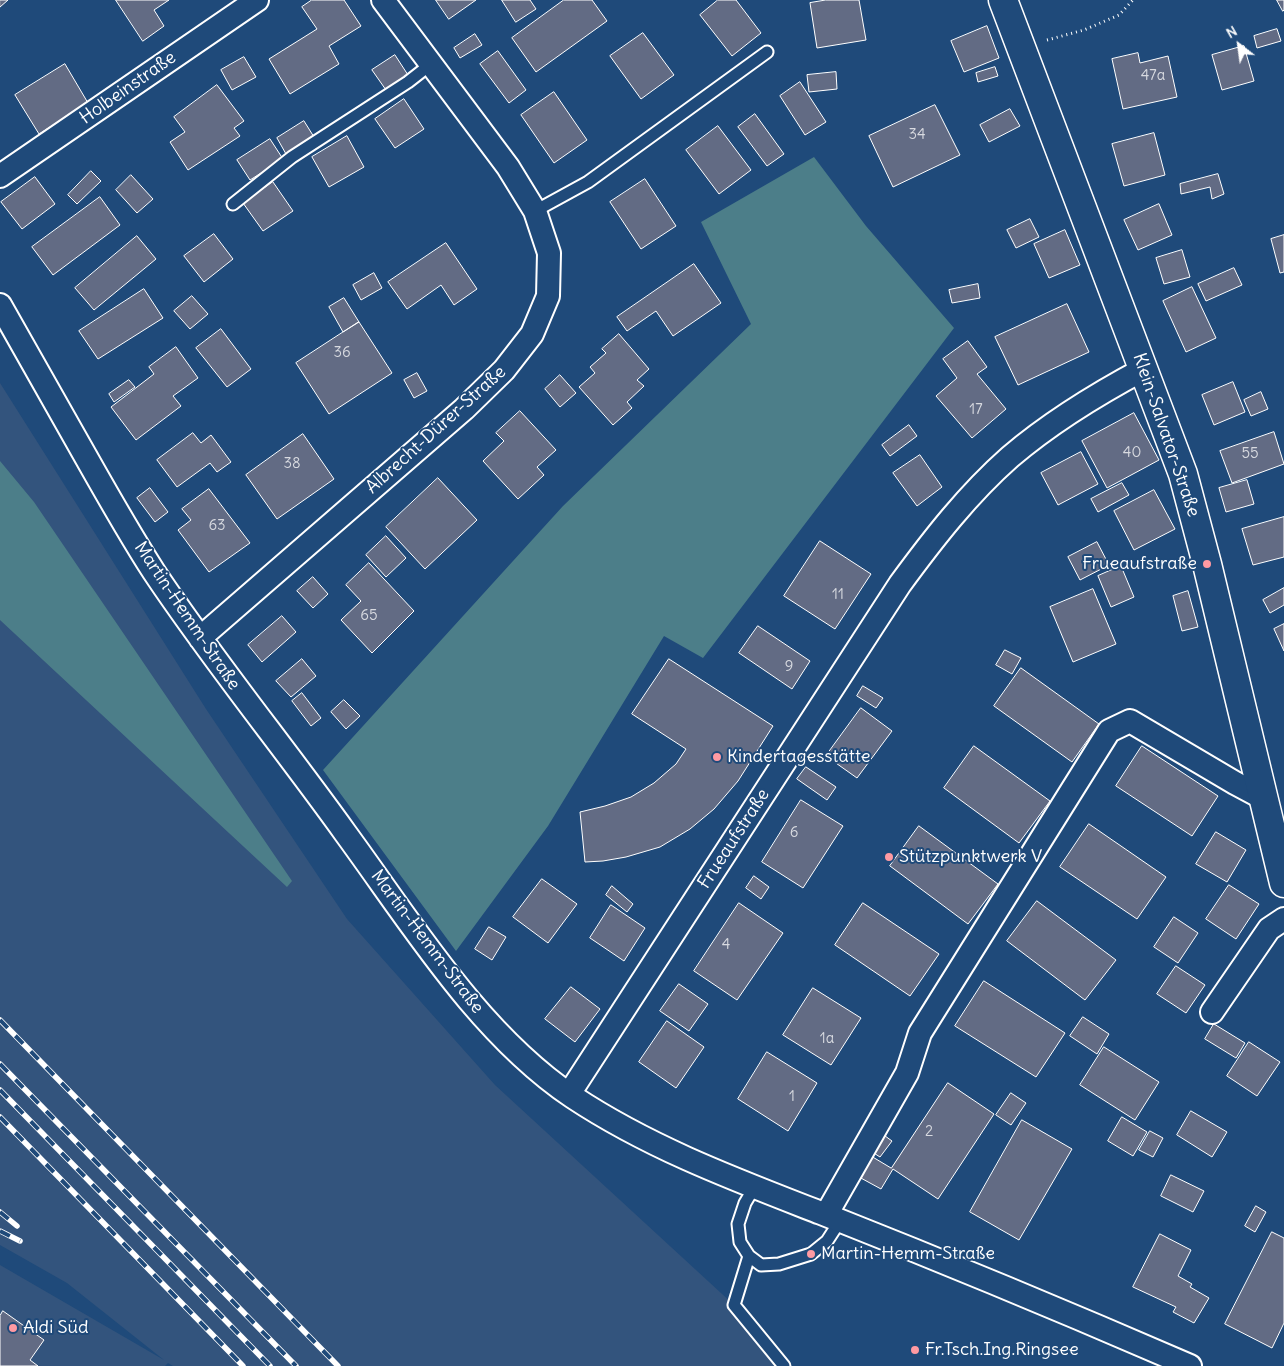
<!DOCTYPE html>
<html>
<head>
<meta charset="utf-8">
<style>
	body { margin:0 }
	#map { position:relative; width:1284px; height:1366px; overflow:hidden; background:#1f4a7a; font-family:Delius,sans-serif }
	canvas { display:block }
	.north { position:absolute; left:1214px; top:20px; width:50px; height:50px; -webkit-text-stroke:4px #1f4a7a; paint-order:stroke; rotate:330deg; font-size:14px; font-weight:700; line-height:20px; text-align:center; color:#fff }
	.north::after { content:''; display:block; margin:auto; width:18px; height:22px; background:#fff; clip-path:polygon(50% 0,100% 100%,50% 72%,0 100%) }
</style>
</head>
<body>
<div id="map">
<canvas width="1284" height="1366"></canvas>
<div class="north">N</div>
</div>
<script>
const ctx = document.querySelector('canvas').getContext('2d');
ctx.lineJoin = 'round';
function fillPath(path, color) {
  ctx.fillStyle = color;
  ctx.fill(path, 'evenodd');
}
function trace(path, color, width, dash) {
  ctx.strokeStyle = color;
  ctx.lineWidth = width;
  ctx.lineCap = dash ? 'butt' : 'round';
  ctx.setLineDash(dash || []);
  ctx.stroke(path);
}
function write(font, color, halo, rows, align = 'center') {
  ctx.font = font + ' Delius,sans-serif';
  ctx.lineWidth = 4;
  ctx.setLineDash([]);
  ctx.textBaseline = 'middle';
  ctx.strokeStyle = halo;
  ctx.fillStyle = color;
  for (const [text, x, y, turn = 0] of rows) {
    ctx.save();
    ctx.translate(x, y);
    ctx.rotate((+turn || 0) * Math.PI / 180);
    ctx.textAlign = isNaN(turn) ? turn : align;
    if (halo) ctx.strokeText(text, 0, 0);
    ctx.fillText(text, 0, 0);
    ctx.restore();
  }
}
fillPath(new Path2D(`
	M0,383L206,709L347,919L495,1085L734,1305L780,1366H173L168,1363L165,1366H0V1265L164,1360L67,1283L0,1245Z`), '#33547d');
fillPath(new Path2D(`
	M814,157L866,226L954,328L703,658L664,636L548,826L456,951L323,770L563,506L751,324L701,222Z
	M0,461L34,502L292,881L287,887L0,620Z`), '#4c7e89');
const building = new Path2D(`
	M0,0H8L0,7Z
	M116,0H169L154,10L164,26L143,41Z
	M312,0H344L361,26L329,46L339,64L290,94L269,59L317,29L302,7Z
	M436,0H476L449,19Z
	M502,0H530L536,9L516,22Z
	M564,0H592L607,21L536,72L512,38Z
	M718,0H736L761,33L732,56L700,15Z
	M826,0H859L866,40L817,48L810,3Z
	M1277,0H1284V10L1283,11Z
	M987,26L999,58L964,72L951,41Z
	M1277,29L1281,41L1257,48L1254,36Z
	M643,33L674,75L641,99L610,56Z
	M475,34L482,45L460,58L454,48Z
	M1244,46L1254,81L1222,90L1212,55Z
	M498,51L526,90L509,103L480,64Z
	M1138,53L1140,63L1168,56L1177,97L1123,109L1112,59Z
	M395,55L408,75L386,90L372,70Z
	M244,57L256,77L232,90L221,70Z
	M65,64L88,103L39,134L15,95Z
	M995,67L998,76L978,82L976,73Z
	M836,72L837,89L809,92L807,75Z
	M800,82L826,122L805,135L780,96Z
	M217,85L244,121L234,128L240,136L188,170L170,142L185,132L174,117Z
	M554,92L587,140L554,163L521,115Z
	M404,99L424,129L395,148L375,119Z
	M935,105L960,155L893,187L869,136Z
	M1010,109L1020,126L989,142L980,125Z
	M755,114L784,154L767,166L738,127Z
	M304,121L314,137L286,154L277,138Z
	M718,126L751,170L719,194L686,150Z
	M1154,133L1165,175L1124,186L1112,144Z
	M347,136L364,167L329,187L312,157Z
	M270,139L283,159L250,180L237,160Z
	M91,171L101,181L77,204L68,195Z
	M1218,174L1224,194L1212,199L1210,187L1181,194L1180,184Z
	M131,175L153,199L137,213L116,190Z
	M35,177L55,204L22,229L1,202Z
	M645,179L676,226L641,249L610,202Z
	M273,182L293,211L263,231L243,203Z
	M100,197L120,225L53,275L32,247Z
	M1159,204L1172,235L1138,250L1124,220Z
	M1030,219L1039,237L1016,248L1007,230Z
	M1065,230L1080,265L1049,278L1034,244Z
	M214,234L233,259L204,282L184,256Z
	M1284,235V272L1280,273L1271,239Z
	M137,236L156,259L94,310L75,288Z
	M446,243L477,289L454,305L441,285L407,309L388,282Z
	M1182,250L1190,277L1164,284L1156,258Z
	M694,264L721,303L673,336L656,311L627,331L617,317Z
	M1234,268L1242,285L1206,301L1198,284Z
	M374,273L382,288L361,300L353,285Z
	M978,284L980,298L952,303L949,290Z
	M1192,287L1216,338L1186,352L1163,301Z
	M144,289L163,318L98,359L79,331Z
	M192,296L208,314L190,329L174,311Z
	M344,298L359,322L343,332L329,307Z
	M1067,304L1089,352L1018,385L995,337Z
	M359,322L392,373L329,414L296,363Z
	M221,329L251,369L227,387L196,348Z
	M619,334L649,369L637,380L644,386L627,402L632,408L613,425L579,387L595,373L590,367L606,353L602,349Z
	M968,341L987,367L977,374L1006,409L972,438L936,396L957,378L943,359Z
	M176,347L198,378L173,396L181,406L136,440L111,407L154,374L149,367Z
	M417,373L427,391L414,398L404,380Z
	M560,375L576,393L560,407L545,389Z
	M129,380L135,387L114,402L109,394Z
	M1233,382L1245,412L1214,425L1202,395Z
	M1261,392L1268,409L1251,416L1244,400Z
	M520,411L556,450L537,467L544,475L518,499L483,461L504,441L496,433Z
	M1134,413L1159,460L1107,488L1082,441Z
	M909,425L917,436L890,456L882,445Z
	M1274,432L1284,464L1232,483L1220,451Z
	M193,433L201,443L211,435L231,462L217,472L210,463L177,487L157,460Z
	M303,434L334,479L277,519L246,475Z
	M1081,452L1098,484L1058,505L1041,473Z
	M920,455L942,487L917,506L893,473Z
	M438,478L477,520L425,569L386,527Z
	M1247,480L1254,504L1226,512L1219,488Z
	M1122,483L1129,495L1098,512L1091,499Z
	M150,488L168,512L155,522L137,498Z
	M209,489L250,543L209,572L178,530L191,520L182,509Z
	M1154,490L1175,529L1134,550L1114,511Z
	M1284,517V557L1253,565L1242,529Z
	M386,536L406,558L386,577L366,555Z
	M820,541L871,574L835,629L784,596Z
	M1097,542L1109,565L1080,580L1068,557Z
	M369,563L414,611L372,653L341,620L361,601L346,585Z
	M1121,566L1134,597L1111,607L1098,576Z
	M313,577L328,594L313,608L297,591Z
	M1284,588V605L1270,613L1263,600Z
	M1093,589L1116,644L1073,662L1050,607Z
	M1188,591L1198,627L1182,631L1173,596Z
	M282,616L296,632L262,662L248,645Z
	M1284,624V651L1274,629Z
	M758,626L810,661L792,689L739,653Z
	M1005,650L1021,658L1012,674L996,665Z
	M302,659L316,676L291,697L276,681Z
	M669,659L773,726L738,781L714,809L690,829L660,847L626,857L603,861L585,862L580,812L605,806L631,797L654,783L676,764L686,749L632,714Z
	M1021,668L1099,724L1072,762L994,706Z
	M863,686L883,698L876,708L857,696Z
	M302,693L321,718L311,726L292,701Z
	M344,700L360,716L346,729L331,712Z
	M861,708L892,731L857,778L826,756Z
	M974,746L1050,801L1019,843L944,788Z
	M1142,746L1218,796L1192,836L1116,786Z
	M806,767L836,787L827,800L797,779Z
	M801,800L843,826L803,888L762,862Z
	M1089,824L1166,877L1137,919L1060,867Z
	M919,826L998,884L968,924L890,866Z
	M1216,832L1246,850L1227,882L1196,864Z
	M754,876L769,887L761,899L746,888Z
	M542,879L577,904L548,943L513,917Z
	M1229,885L1259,904L1236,939L1206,919Z
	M612,886L633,904L627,912L606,895Z
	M1037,901L1116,960L1085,1000L1007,941Z
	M739,903L783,933L737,1000L694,971Z
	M863,903L939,954L910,996L835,945Z
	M611,905L645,928L624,961L590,938Z
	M1174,917L1198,933L1178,963L1154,947Z
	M489,927L506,937L492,960L475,949Z
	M1176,966L1205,985L1186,1013L1157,994Z
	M984,981L1065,1033L1036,1077L955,1026Z
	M679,984L708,1004L689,1031L660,1011Z
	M571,987L600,1009L575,1042L545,1019Z
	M813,988L861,1018L831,1065L783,1035Z
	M1083,1017L1109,1034L1097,1054L1070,1036Z
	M667,1021L704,1047L676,1088L639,1062Z
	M1214,1024L1245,1043L1236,1058L1205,1039Z
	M1249,1042L1280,1062L1257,1096L1227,1076Z
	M1104,1047L1159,1082L1135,1120L1080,1085Z
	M767,1052L817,1083L788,1131L738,1099Z
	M948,1083L994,1114L938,1199L893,1169L881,1189L859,1177L871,1156L891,1168Z
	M1011,1093L1026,1103L1011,1125L996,1115Z
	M1191,1111L1227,1132L1212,1157L1177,1135Z
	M1122,1117L1147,1132L1133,1156L1108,1141Z
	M1022,1120L1072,1149L1019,1240L970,1212Z
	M1150,1131L1163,1138L1153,1157L1139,1150Z
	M881,1133L892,1141L880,1157L869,1150Z
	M1171,1175L1204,1191L1193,1212L1161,1196Z
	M1256,1206L1266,1212L1255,1232L1245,1226Z
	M1272,1232L1284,1238V1323L1272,1348L1225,1324Z
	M1160,1234L1191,1250L1178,1276L1192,1284L1190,1287L1209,1298L1194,1323L1173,1312L1176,1307L1133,1287Z
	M3,1311L44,1340L30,1360L38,1366H0V1316Z`);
fillPath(building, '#626b84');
trace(building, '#fff', 1);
const service = new Path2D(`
	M233,204L292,157L408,82L431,64
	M535,211L588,182L767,52
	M754,1188L745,1203L738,1224L740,1242L749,1256L761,1265L779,1264L811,1254L827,1241L840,1221
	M749,1256L734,1305L784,1366`);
const minor = new Path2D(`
	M0,176L257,0
	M0,305C29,356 58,407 86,457C108,496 130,535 154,572C214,662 283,746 346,834C412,924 479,1034 573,1097C650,1148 736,1180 821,1213C945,1262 1068,1313 1190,1366
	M200,638L464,409L504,370L532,334L548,296L549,253L535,211L508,167L383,0
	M1212,1012L1269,929L1284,919
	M569,1094L900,584C933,539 968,494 1010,457C1051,422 1097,394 1144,369
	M826,1215L907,1073L920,1033L1109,731L1130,721L1235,783L1265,799`);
const tertiary = new Path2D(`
	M1003,0L1183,474L1207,564L1284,883`);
trace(service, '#fff', 15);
trace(minor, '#fff', 26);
trace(tertiary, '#fff', 31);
trace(new Path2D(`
	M1047,40L1084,30L1119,15L1133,0`), '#fff', 3, [1, 4]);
trace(service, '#1f4a7a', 11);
trace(minor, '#1f4a7a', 22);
trace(tertiary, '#1f4a7a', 28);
const rail = new Path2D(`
	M0,1020L338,1366
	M0,1064L296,1366
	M0,1090L270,1366
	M0,1117L243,1366
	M0,1212L17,1226
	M0,1231L20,1241`);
trace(rail, '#fff', 5.5);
trace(rail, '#1f4a7a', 4, [11]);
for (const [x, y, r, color] of [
	[1207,564,5,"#ff9aa2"],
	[717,757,5,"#ff9aa2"],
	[889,857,5,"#ff9aa2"],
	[811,1254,5,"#ff9aa2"],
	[13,1328,5,"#ff9aa2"],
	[915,1350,5,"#ff9aa2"]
]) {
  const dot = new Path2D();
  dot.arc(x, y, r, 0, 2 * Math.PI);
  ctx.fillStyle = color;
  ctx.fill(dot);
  trace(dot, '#1f4a7a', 2);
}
write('15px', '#d8dae0', null, [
	["47a",1153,76],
	["34",917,135],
	["36",342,353],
	["17",976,410],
	["40",1132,453],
	["55",1250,454],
	["38",292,464],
	["63",217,526],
	["11",838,595],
	["65",369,616],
	["9",789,667],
	["6",794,833],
	["4",726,945],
	["1a",827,1039],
	["1",792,1097],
	["2",929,1132]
]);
write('18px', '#fff', '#1f4a7a', [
	["Holbeinstraße",128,88,-35],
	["Albrecht-Dürer-Straße",436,430,-42],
	["Klein-Salvator-Straße",1166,435,71],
	["Martin-Hemm-Straße",187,616,56],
	["Frueaufstraße",734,839,-57],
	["Martin-Hemm-Straße",427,942,53]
]);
write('18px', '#fff', '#1f4a7a', [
	["Frueaufstraße",1197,564,"right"],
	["Kindertagesstätte",727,757],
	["Stützpunktwerk V",899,857],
	["Martin-Hemm-Straße",821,1254],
	["Aldi Süd",23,1328],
	["Fr.Tsch.Ing.Ringsee",925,1350]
], 'left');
</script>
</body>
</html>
